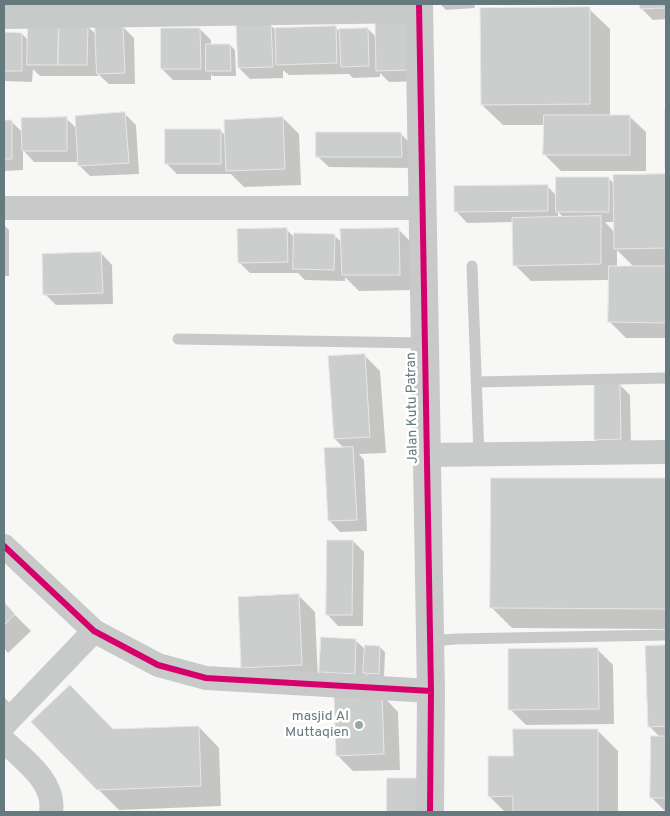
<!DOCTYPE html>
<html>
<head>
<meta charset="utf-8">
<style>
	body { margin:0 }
	#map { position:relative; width:670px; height:816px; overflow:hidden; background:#f7f7f6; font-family:Overpass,sans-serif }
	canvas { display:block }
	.frame { position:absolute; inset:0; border:5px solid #647a7f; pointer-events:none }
</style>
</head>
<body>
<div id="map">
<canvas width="670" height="816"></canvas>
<div class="frame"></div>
</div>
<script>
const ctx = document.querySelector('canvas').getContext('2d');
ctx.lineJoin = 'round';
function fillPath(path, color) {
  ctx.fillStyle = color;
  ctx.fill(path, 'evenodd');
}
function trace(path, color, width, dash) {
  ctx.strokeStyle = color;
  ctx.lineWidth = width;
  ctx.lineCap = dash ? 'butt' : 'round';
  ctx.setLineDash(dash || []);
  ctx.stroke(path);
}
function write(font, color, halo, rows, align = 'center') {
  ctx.font = font + ' Overpass,sans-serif';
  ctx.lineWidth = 5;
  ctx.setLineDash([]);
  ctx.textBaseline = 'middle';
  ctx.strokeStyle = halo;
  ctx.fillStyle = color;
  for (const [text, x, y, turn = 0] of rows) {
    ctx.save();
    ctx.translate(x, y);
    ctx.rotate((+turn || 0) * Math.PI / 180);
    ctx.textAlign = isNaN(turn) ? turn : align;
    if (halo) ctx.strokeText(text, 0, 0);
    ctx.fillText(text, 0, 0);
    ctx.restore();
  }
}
fillPath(new Path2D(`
	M13,4H45L46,9L20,10Z
	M46,4H82V10H52Z
	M440,4H474L475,8L446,10Z
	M641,4H666V19L653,20L642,9Z
	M589,9L610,29V116H629L646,132V171H561L544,154L545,125H503L482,105Z
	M270,25L277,31L335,27L338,30L368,29L422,81L389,82L380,73V77L353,78L349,74L289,75L283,70V78L250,79L239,68Z
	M87,26L97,35L123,27L134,38L135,84H109L98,74V76H40L33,69L32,82L4,81V34H22L29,41Z
	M200,29L211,40V45H230L235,50L236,76H213L211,74V80H173L162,69Z
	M125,114L136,125L139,174L90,176L79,165V162H34L23,150V170L4,171V121H11L23,133L66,118L77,129Z
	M283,118L299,134L301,185L244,187L231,174H177L166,163L221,131L226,136Z
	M401,134L412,145V168L329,167L317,156Z
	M666,175V338H626L610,322V280L531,281L515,265L514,222L467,223L456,211L547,186L557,196L609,179L615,184L614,176ZM558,212L564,218H558ZM605,222H615V233ZM617,250L634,267H617Z
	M4,225L9,230V276H4Z
	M398,229L414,245L416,290L359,291L345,277V281L305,280L298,273H250L239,262L287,230L295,238L334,235L342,243Z
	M101,253L112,265L113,304L56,305L45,294Z
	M364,355L380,371L386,453L359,454L364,460L367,531L340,532L329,520L345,449L335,439Z
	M619,384L630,395L631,450H607L595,439Z
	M492,479H666V629L512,628L492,608Z
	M353,541L364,552L363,626H338L327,614Z
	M299,596L315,612L318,681L259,683L242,667Z
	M4,604L31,631L8,653L4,648Z
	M356,641L366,650L380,647L385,652L384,678L370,677L366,674V685L332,683L320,672Z
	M666,646V812L652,798L660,737L649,726L646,647Z
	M597,649L613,665L614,724L526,725L510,709Z
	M382,695L398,712L400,770L353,771L337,755Z
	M4,697L21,715L4,732Z
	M199,727L219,748L221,806L119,810L98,789L113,730Z
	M597,730L618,751V812H505L489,796L515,758Z`), '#0003');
const building = new Path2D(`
	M640,4H666V8L640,9Z
	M590,7V104L481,105L480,8Z
	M411,22L412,70L376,71L375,23Z
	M28,24H59L58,65H27Z
	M59,24L88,25L87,65H58Z
	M271,24L273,67L238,68L236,25Z
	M95,26H123L125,73L97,74Z
	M336,26L337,63L276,65L275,28Z
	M161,28H200L201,69H161Z
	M368,28L369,66L341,67L339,29Z
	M4,32L22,33V71H4Z
	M206,44H230L231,71H206Z
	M665,110H666V168H665Z
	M125,112L129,163L78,166L75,116Z
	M544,115H630V155H543Z
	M67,117V151H22L21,118Z
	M283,117L285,169L226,171L224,120Z
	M4,120H12V159H4Z
	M165,129H221V164H165Z
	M316,132H401L402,157H316Z
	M666,174V248L614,249L613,175Z
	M556,177H609V212H556Z
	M548,185V211L454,212V186Z
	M601,216V264L513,266L512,218Z
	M287,228L288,262L238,263L237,229Z
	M399,228L400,275H342L340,229Z
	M294,233L335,234L334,270L293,269Z
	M101,252L103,293L43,295L42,254Z
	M609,266H666V323L608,322Z
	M365,354L370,437L334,439L328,356Z
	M620,383L621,439L594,440V384Z
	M353,447L357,520L328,521L324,448Z
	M491,478H666V609L490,608Z
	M327,540H353L352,615H326Z
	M299,594L302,665L241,668L238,597Z
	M4,602L15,614L4,625Z
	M321,637L356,639L355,674L319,672Z
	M365,645L380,646L379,674L363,673Z
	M666,645V726L648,727L645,646Z
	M598,648L599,709L508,710V649Z
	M70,685L113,729L199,726L201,786L97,790L31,722Z
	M382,694L384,754L336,756L334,696Z
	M513,729H598V812H513V796L488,797V756H513Z
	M651,736H666V798H650Z
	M387,778H419L420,812H387Z`);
fillPath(building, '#cccece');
trace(building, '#e6e6e6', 1);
trace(new Path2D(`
	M472,266L479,455
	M178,339L425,343
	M476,382L666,378
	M430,641L456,639L666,635`), '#c8caca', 11);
trace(new Path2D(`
	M4,17L419,11
	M4,208H423
	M427,455L666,452
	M4,546L94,631L158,665L206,678L431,691
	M4,725L94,631
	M4,741C23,759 56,782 51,812`), '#c8caca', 24);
trace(new Path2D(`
	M419,4L431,691L430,812`), '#c8caca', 28);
trace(new Path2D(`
	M419,4L431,691L430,812
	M4,546L94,631L158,665L206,678L431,691`), '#d6006c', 6);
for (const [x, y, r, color] of [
	[359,725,5,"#97a6a9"]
]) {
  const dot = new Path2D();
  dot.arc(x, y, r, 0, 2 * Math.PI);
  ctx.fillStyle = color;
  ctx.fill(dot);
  trace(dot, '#fff', 2);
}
write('14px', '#647a7f', '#fff', [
	["Jalan Kutu Patran",413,408,-91]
]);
write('14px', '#647a7f', '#fff', [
	["masjid Al",349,717],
	["Muttaqien",349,733]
], 'right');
</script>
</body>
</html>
